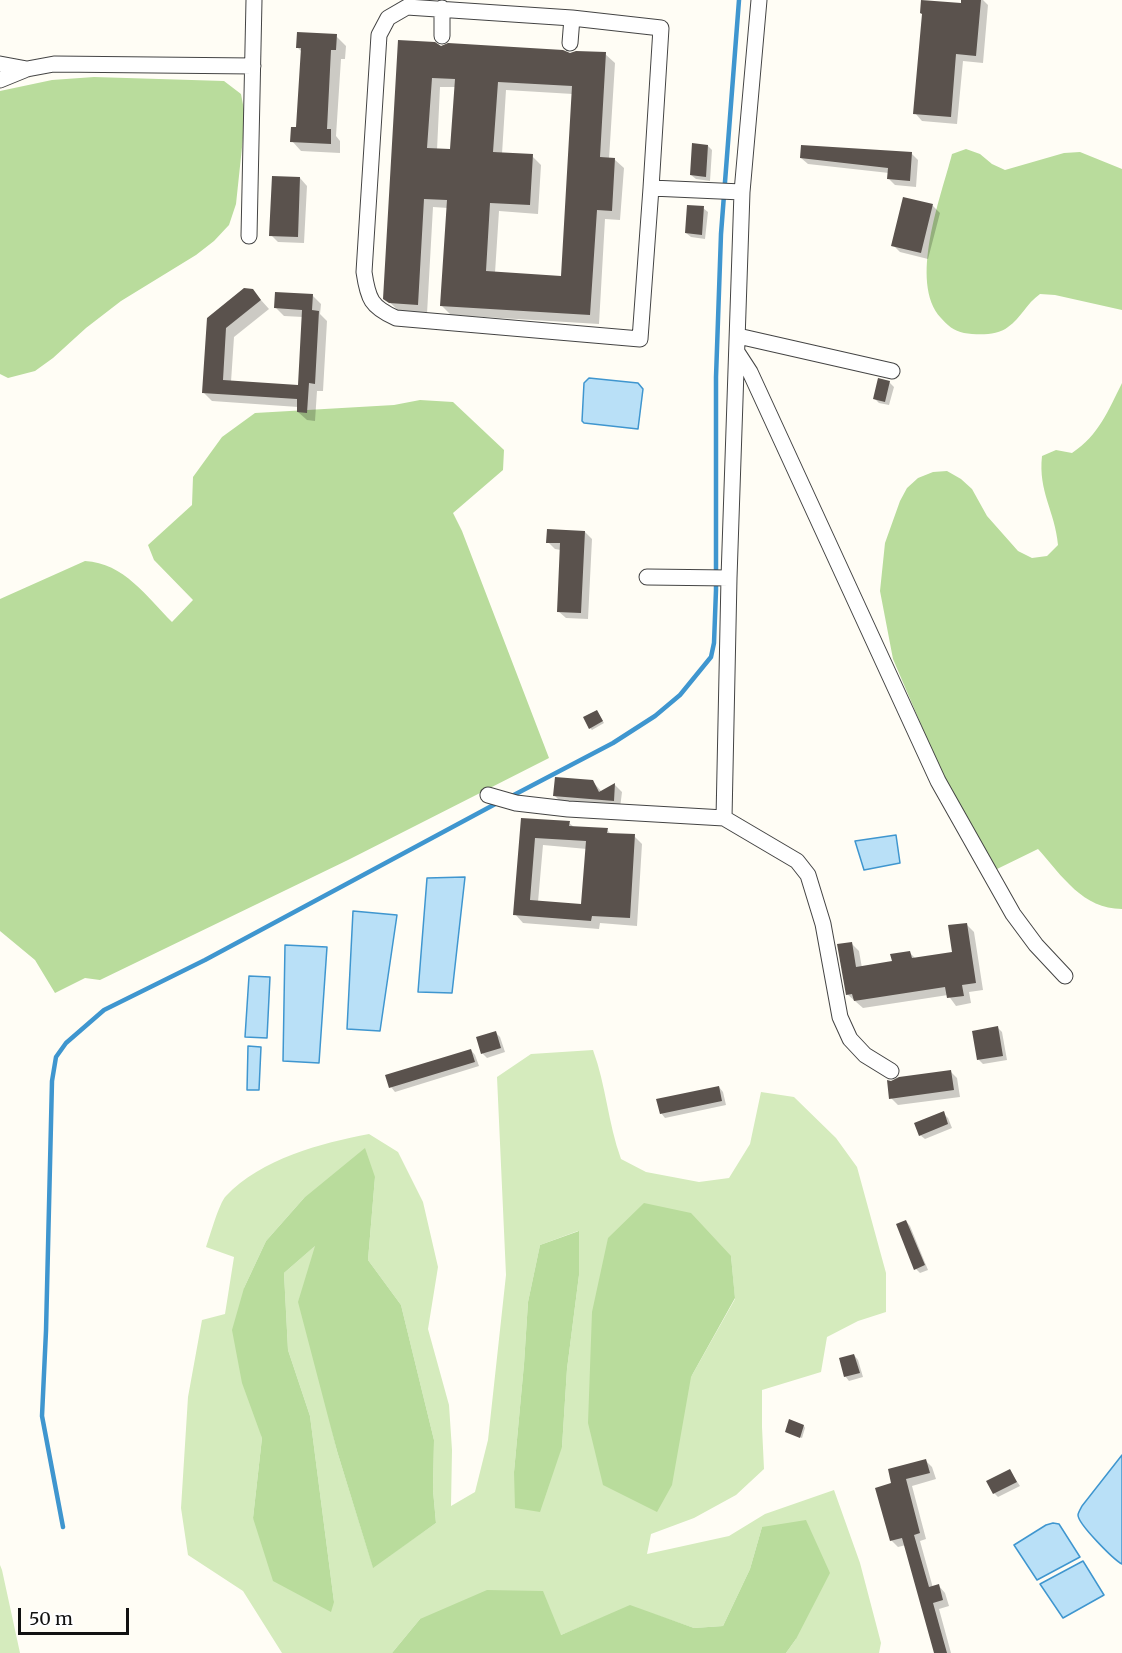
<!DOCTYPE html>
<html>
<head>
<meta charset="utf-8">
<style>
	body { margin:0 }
	#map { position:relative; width:1122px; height:1653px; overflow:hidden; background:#fffdf5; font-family:Merriweather,serif }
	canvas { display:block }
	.scale { position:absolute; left:18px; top:1608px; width:111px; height:27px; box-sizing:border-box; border:3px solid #111; border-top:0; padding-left:8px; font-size:18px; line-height:21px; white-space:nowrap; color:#111; -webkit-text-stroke:4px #fff; paint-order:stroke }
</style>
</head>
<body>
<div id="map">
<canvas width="1122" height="1653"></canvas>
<div class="scale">50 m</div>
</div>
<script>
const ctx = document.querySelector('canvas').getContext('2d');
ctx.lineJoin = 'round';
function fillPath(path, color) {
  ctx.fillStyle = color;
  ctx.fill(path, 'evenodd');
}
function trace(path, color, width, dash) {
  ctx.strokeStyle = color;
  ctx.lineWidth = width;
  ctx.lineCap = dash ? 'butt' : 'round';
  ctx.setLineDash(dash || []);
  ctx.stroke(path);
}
fillPath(new Path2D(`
	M593,1050C606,1085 608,1123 621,1159L646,1172L699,1182L729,1178L750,1144L761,1092L794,1097L836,1138L857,1167L886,1273V1312L858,1321L827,1337L821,1372L762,1390V1427L764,1469L736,1495L694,1518L651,1534L647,1554L729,1536L765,1514L834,1490L860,1563L881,1643L879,1653H786L796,1639L762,1527L750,1569L723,1626L694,1628L630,1606L561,1635L420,1619L392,1653H282L243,1591L188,1555L181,1508L188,1397L202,1320L225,1314L234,1257L206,1247C210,1236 219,1203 226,1196C261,1159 321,1143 369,1134L398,1152L423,1202L438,1267L428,1329L449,1405L452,1450L451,1506L475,1492L488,1440L506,1275L497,1077L531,1054ZM375,1177L368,1260L401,1305L434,1440L433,1490L436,1523L373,1567L337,1451L321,1384L316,1245L284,1273L288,1350L310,1416L334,1602L253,1518L262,1438L244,1288L266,1241L304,1198ZM578,1231L579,1275L567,1369L562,1447L514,1472L524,1364L528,1302L540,1245ZM731,1256L735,1299L691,1377Z
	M0,1565L2,1570L20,1653H0Z`), '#d5ebbd');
fillPath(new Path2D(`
	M94,77L224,81L241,94L245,115L243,138L236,204L229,225L214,241L196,255L121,301L86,328L53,358L35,371L8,378L0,374V91L52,80Z
	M966,149L980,154L992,164L1005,170L1064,153L1080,152L1122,169V310L1055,295L1040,294C1026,304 1021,318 1008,327C997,336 977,335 964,333C954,331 947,325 941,318C908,282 941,197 952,154Z
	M1122,383V909C1083,909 1062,876 1038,849L995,870L943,776L893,659L880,591L885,543L900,501L907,488L918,478L933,472L947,471L961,479L972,489L987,516L1018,551L1032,558L1047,556L1058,545C1055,511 1038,492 1042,456L1056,450L1072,453C1099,435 1108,411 1122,383Z
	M420,400L453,402L504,450L503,470L453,513L462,531L549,758L348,860L100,980L85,978L55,993L35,960L0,931V599L85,561C124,563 147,597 172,622L193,600L154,560L148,545L192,505L193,477L222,437L255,413L394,405Z
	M365,1148L375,1177L368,1260L401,1305L434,1440L433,1490L436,1523L373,1568L337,1451L298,1302L315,1246L284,1273L288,1350L310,1416L334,1602L331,1612L273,1581L253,1518L262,1438L242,1383L232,1330L244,1288L266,1241L304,1198Z
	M644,1203L691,1213L731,1256L735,1298L691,1377L672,1485L657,1512L603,1485L588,1423L592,1312L608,1238Z
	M579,1231V1275L567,1369L562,1447L540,1512L515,1508L514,1472L524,1364L528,1302L540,1245Z
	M806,1520L830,1573L796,1639L786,1653H392L420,1619L487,1590L543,1591L561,1635L630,1605L694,1628L723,1626L750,1569L762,1527Z`), '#b9dc9c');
const water = new Path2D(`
	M589,378L638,383L643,389L638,429L584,423L582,421L584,383Z
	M896,835L900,863L864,870L855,841Z
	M465,877L452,993L418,992L427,878Z
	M353,911L397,915L380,1031L347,1029Z
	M285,945L327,947L319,1063L283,1061Z
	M249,976L270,977L267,1038L245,1037Z
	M248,1046L261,1047L259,1090H247Z
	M1122,1455V1564C1114,1560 1078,1524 1078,1515C1078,1513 1081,1508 1082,1506Z
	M1053,1523L1059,1524L1080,1557L1037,1580L1014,1545L1046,1525Z
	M1083,1561L1104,1595L1063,1618L1040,1584Z`);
fillPath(water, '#b9e0f7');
trace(water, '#3f96cf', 1.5);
fillPath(new Path2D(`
	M963,0H983L988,5L983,63L963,61L957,124L922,121L915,113Z
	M336,36L346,46L345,59H341L336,136L340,141V153L301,151L292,141L298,129L302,52L297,47Z
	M400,42L441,47L570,54H605L615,63L609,159H614L624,168L620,220L605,219L599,324L451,315L442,306L448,208L433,207L427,314L400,312L385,298ZM440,87H456L452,151L437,150ZM506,90L573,94L562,277L495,273L499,211L538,214L541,165L532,156L502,154Z
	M708,146L712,150L710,181L696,179L691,175Z
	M911,153L918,160L916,187L895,185L889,179V173L808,164L801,158Z
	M300,178L307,186L304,243L278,242L271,235Z
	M904,199L933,206L940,213L928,259L900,252L893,245Z
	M703,208L708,212L705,239L691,237L686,233Z
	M252,290L269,309L234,337L231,382L300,386L303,317L284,316L276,308L312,295L321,304L320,314L327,321L323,391H317L315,421L307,420L298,412V407L212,401L203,392L208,319Z
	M889,382L894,387L889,405L879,403L874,398Z
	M585,532L592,539L588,619L566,618L558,611L561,550L555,549L548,542Z
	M598,713L604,723L592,730L590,728Z
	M592,781L602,792L615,785L622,792L620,808L562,803L555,796Z
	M522,819L569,823L574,827L607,830L611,834L634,836L642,844L637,926L600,923L599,929L523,923L515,914ZM543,845L587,849L583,906L538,902Z
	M966,924L974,932L983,990L969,992L971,1003L956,1006L948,995L863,1008L847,994L852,944L859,951L862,968L893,963L910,953L916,959L954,953Z
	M998,1028L1002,1032L1007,1060L983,1064L979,1060Z
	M495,1032L500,1037L505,1052L487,1058L483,1054L478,1038Z
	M471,1050L475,1055L479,1066L395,1092L391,1087Z
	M950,1071L957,1078L960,1097L898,1105L891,1098Z
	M719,1087L723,1092L726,1105L665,1118L661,1113Z
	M943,1113L948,1118L952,1128L925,1139L920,1135Z
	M906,1221L910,1226L928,1270L920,1273L916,1269Z
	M854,1355L858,1360L863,1377L849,1381L845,1376Z
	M804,1426L805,1428L802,1438L787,1432Z
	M926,1461L932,1467L936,1479L912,1486L926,1539L920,1541L933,1588L939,1586L945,1593L949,1606L939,1609L951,1653H935L906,1545L898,1547L891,1540L893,1484Z
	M1010,1471L1020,1486L998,1497L994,1493Z`), '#0003');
trace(new Path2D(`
	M510,797L613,743L655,716L680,695L711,657L714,643L716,590V377L721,234L739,0
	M63,1527L42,1416L46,1331L52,1081L56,1057L66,1043L104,1010L205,960L499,802`), '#3f96cf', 4.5);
fillPath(new Path2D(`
	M921,0L961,3V0H981L976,56L956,54L951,117L913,114L922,14L920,13Z
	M297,32L337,34L336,50H331L327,129H331V144L290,142L291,127H296L301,48H296Z
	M398,40L435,42L441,46L448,43L563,50L570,53L576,51L606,52L600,157L615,158L612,211L597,210L590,315L440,306L447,200L424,199L418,305L389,303L383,299ZM432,78L455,79L450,149L427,148ZM498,82L572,86L561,276L486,271L490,203L530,205L533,154L493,152Z
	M692,143L708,145L706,177L690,175Z
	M801,145L912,152L910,181L887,179L888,168L800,158Z
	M272,176L300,177L298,237L269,236Z
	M903,197L933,204L921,253L891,246Z
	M687,205L704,206L702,235L685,233Z
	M244,288L253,289L261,300L226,328L223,380L298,385L302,310L274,308L275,292L313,294L312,310L319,311L315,384L309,383L307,413L297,412V399L202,393L207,318Z
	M878,378L890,381L885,402L873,399Z
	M547,529L585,531L581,613L557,612L560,543H546Z
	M597,710L603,721L589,729L583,717Z
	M555,777L593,780L599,792L615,783L614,801L553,796Z
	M521,818L570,821L569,826L608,828L607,833L635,834L630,918L592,916L591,921L513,915ZM535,838L586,841L581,904L530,900Z
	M967,923L976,983L962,985L964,996L947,998L945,987L854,1001L852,994L846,995L837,944L852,942L856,967L892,961L890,954L910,951L912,958L952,952L948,925Z
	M998,1026L1003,1056L977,1060L972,1031Z
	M496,1031L501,1048L481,1054L476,1037Z
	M471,1049L475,1062L389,1088L385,1075Z
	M951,1070L954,1090L889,1099L887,1080L891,1081L899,1077Z
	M719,1086L722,1101L660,1114L656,1099Z
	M944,1111L948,1124L919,1136L914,1123Z
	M906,1220L925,1265L914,1270L896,1224Z
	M854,1354L860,1373L844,1377L839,1358Z
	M789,1419L804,1425L800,1438L785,1432Z
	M926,1459L930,1473L906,1479L920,1533L914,1535L929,1587L939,1584L943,1600L933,1603L947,1653H934L902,1538L890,1541L875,1488L891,1483L888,1469Z
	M1010,1469L1017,1482L993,1494L986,1481Z`), '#5a524d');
const minor = new Path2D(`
	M442,8V36
	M570,43L572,18
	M0,64L27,69
	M0,80L27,69L54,64L253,66
	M651,188L661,28L572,18L407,7L388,18L379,35L364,272C368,299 371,307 396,318L640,339L651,188L742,192
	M249,236L254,0
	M738,336L892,371
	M737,352L750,372L938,781L1013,914L1036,945L1065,976
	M647,577L729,578
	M488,795L516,803L568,809L724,818L797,861L808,875L823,924L840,1017L850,1039L865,1055L891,1071
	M724,818L729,578L742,192L759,0`);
trace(minor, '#444', 17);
trace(minor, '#fff', 15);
</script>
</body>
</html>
